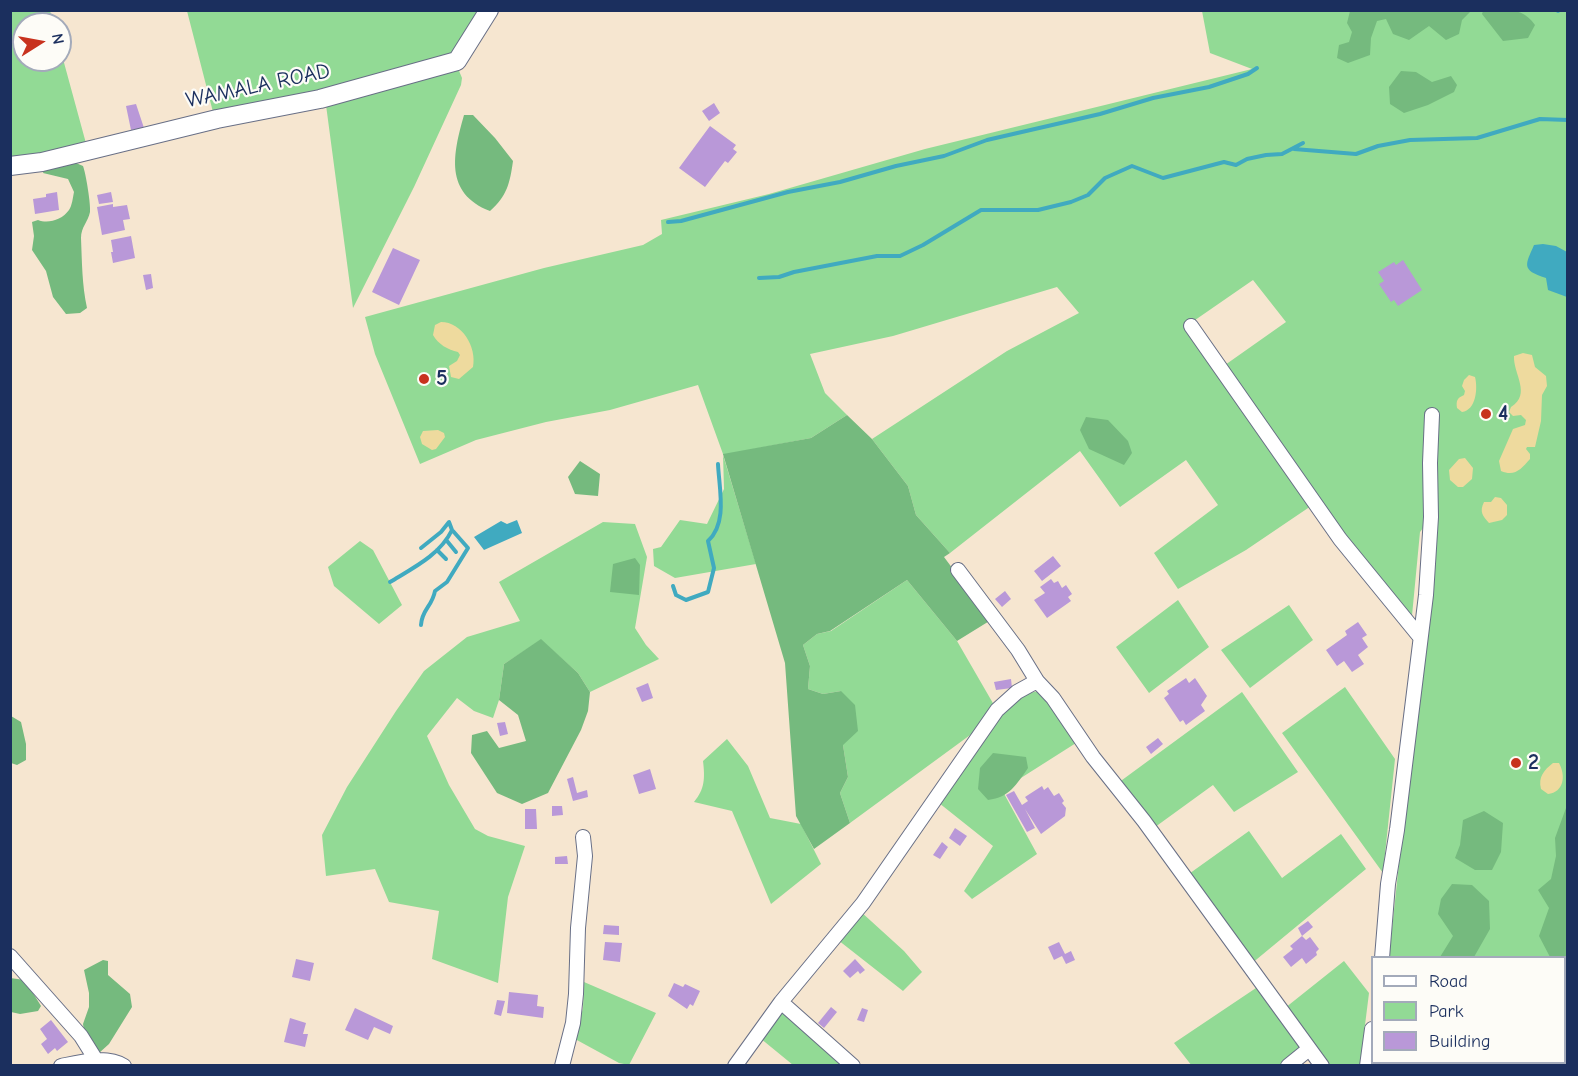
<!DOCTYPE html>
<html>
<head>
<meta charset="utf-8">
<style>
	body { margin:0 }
	#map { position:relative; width:1578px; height:1076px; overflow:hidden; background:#f6e6d0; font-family:"Comic Neue",sans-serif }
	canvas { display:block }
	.frame { position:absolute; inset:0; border:12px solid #1b2f5e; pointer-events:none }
	.legend { position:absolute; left:1371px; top:956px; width:195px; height:108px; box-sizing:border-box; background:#fdfcf7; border:2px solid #a3aaba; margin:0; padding:8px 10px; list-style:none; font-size:18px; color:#1b2f5e }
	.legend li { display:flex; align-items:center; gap:12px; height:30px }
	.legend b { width:30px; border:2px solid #a3aaba }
	.north { position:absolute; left:12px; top:12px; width:60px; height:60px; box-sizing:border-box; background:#fdfcf7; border:2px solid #a3aaba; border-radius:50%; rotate:79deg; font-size:16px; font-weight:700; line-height:24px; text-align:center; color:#1b2f5e }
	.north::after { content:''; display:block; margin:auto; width:21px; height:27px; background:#c8321e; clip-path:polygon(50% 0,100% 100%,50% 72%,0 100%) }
</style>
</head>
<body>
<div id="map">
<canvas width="1578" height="1076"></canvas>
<div class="frame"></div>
<ul class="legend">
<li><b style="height:8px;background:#fff"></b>Road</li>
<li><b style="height:16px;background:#92da95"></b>Park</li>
<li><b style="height:16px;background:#b998d8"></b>Building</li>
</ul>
<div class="north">N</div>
</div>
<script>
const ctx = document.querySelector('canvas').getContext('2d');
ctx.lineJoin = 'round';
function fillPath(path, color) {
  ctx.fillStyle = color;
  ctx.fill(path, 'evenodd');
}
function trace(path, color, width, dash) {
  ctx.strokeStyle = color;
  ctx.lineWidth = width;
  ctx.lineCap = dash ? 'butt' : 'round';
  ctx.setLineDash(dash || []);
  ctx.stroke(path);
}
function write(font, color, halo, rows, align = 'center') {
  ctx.font = font + ' "Comic Neue",sans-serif';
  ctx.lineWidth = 4.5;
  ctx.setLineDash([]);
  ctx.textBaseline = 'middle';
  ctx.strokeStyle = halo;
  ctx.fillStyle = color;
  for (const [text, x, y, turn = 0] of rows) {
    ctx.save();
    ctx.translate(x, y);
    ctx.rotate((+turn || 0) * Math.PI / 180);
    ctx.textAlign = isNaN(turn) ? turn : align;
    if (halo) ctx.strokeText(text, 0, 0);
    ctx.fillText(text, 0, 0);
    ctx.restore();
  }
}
fillPath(new Path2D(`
	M10,11H50L54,24H24V60H60V48L87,147L11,164Z
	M187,11H484L448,61L214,116Z
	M1202,11H1567V1065H1374L1375,1062H1564V958L1389,957L1406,798L1428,522L1420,532L1411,626L1366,566L1225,365L1286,322L1253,280L1185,327L1311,506L1246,550L1178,589L1154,553L1218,505L1186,460L1120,507L1080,451L950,553L916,515L908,486L872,439L1007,351L1079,313L1057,287L893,336L810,354L825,393L847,415L811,438L723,455L756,564L675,578L654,566L653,549L661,547L680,520L707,524L724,489L723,454L698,385L610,410L546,422L476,440L420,464L375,354L365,317L544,268L643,245L662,234L661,220L769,194L925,149L1252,69L1210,53Z
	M457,66L462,78L461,85L414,187L353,308L326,105Z
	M603,522L635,524L647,557L635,628L646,645L659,659L590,692L578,673L541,640L504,664L499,700L493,718L474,711L457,698L427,736L449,785L475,829L488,836L525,846L508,897L498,983L432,959L439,911L389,902L375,869L326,876L322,835L347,787L396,711L424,671L467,637L520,621L499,582Z
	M360,541L373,550L402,605L379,624L334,586L328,567Z
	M907,580L957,641L994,705L977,730L850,823L840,793L848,777L843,745L841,691L823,694L808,689L810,666L803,645L817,634L831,631Z
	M1178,600L1209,647L1149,693L1116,647Z
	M1289,605L1313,640L1250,688L1221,650Z
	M1345,687L1395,759L1383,873L1282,733Z
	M1039,691L1076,743L1002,790L1037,854L972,899L964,891L993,846L939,803L1015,696Z
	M1242,692L1298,772L1234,812L1213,785L1151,830L1118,783Z
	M727,739L748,766L770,818L801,824L821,864L771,904L732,811L694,802C705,789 705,778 703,761Z
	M1249,831L1282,878L1341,834L1366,869L1251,964L1186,876Z
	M860,911L904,951L922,972L903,991L838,940Z
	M1344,961L1369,993L1360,1065H1326L1285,1008Z
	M584,982L656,1013L629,1065L619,1063L575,1039L583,1008Z
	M1256,988L1300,1048L1299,1052L1280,1065L1192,1066L1174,1043Z
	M779,1010L844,1065H793L760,1038Z`), '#92da95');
fillPath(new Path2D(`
	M1350,11V10L1471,11L1462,20L1459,34L1446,40L1429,26L1409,40L1393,34L1386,19L1377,21L1371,38L1370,55L1348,63L1337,58L1339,45L1349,42L1352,32L1347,23Z
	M1483,11C1505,10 1522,6 1535,25L1528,38L1503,41L1482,14Z
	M1401,71L1416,72L1432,82L1451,76L1457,85L1454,92L1428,105L1404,113L1390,104L1389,87Z
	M464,115H473L495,138L513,161C510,183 507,196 490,211C444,193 453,154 464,115Z
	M76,163L83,166C86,174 91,205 90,212C88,222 81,227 81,238C82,262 82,285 87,308L80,313L66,314L53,297L46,271L32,250L34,236L32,222L38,220C48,224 62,220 69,210C72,206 73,197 74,192L68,179L43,173L44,170Z
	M847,415L872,439L908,486L916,515L950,553L944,557L991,620L957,641L907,580L830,631L817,634L803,645L810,666L808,689L823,694L841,691L855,705L858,731L843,745L848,777L840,793L850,823L814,849L796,816L785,663L723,454L811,438Z
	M1086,417L1108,420L1128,441L1132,453L1124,465L1089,449L1080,430Z
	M580,461L600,474L598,496L575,494L568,477Z
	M635,558L640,565L639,595L610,592L613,564Z
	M541,639L578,673L590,692L588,711L581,730L548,793L522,804L497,793L471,753L472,735L487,731L499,748L526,741L518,715L499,700L504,664Z
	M11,716L21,722L26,744V760L17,765L11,763Z
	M993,753L1026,757L1028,768C1016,785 1010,797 988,800L978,789L980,768Z
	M1566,808L1568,809V1065L1557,1066V1063L1564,1062V958L1550,957L1539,936L1549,908L1538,890L1551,879L1556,856L1555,838Z
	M1484,811L1503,823L1501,852L1492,870H1475L1455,858L1460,845L1463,820Z
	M1452,884L1472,885L1489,901L1490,929L1474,957H1440L1453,936L1438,914L1441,899Z
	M103,960L108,961V975L130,994L132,1007L109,1044L99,1053L86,1042L83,1024L89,1007V993L84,970Z
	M10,978L25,980L41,1006L38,1011L20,1014L11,1012Z`), '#75ba7e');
fillPath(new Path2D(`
	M441,322C462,322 477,347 473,367L459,379L451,377L449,366L457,361L460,355L458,352C448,350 438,344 433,335L435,325Z
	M1523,353L1532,355L1535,367L1546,376L1547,386L1542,395L1541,421L1535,447H1527L1526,449L1530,454V459C1521,469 1515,477 1501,471L1499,461L1513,429L1525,425L1526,420L1521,415L1513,416L1509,412L1511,407C1532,394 1513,374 1514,356Z
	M1469,375L1475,377C1478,389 1476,410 1462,412L1457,408C1456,401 1457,398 1464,395L1465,391L1462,386L1464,380Z
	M438,430L444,433L445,437L436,449L432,450L422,444L420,437L423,431Z
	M1465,458L1473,468L1472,479L1463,487H1458L1450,480L1449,470L1459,459Z
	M1495,497L1501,498L1507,505V515L1502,520L1489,523C1483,516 1479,512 1484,502H1491Z
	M1553,763H1559C1566,776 1564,792 1548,794L1541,789C1538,777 1544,770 1553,763Z`), '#eeda9e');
fillPath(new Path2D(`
	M1543,244L1556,246L1567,252V297L1548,290L1546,278C1520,270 1526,264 1534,245Z
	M517,520L522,533L484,550L474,537L501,521L507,524Z`), '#40aac0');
trace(new Path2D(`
	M1558,11V10
	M1294,149L1356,154L1378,146L1410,140L1477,138L1540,119L1568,120
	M668,222L681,221L788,192L840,182L896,166L944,156L987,140L1100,114L1153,98L1209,87L1248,74L1257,68
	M759,278L779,277L794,272L877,256H900L923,245L981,210H1038L1071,202L1088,195L1105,178L1132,166L1163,178L1224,162L1236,165L1247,159L1266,155L1282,154L1303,143
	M447,541L456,552
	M437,550L446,559
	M390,582C413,568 440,555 452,530L449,522L441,532L421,548
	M673,586L676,595L686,600L708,592L714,568L708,541C728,523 719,488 718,464
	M421,625C422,609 432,607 435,591L447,582L468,548L453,531`), '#40aac0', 4);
fillPath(new Path2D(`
	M714,103L720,113L709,121L702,111Z
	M136,104L144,128L131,130L126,106Z
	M710,126L736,145L733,149L737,152L728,163L725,161L705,187L679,168Z
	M57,192L59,210L35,214L33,199L46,197V194Z
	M111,192L113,202L99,204L97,195Z
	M113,204V207L127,205L130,219L123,220L125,230L102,235L97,207Z
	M131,236L135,258L113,263L111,252H113L111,240Z
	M393,248L420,260L399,305L372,292Z
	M1403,260L1422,290L1398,306L1394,300L1391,302L1379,284L1384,281L1378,272L1394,262L1396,265Z
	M151,274L153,288L146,290L143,275Z
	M1053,556L1061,566L1042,581L1034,571Z
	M1051,579L1054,583L1058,581L1062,588L1066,585L1072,594L1068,597L1071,601L1047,618L1034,600L1045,593L1040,587Z
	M1005,591L1011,599L1002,607L995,599Z
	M1358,622L1367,635L1362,638L1368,647L1358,655L1364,664L1352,672L1344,661L1337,666L1326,650L1347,635L1345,631Z
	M1186,678L1189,683L1195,678L1207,696L1201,705L1205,711L1186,725L1183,720L1180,722L1164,698L1169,694L1167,691Z
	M1011,679L1012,688L996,690L994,682Z
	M648,683L653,698L642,702L636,688Z
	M505,722L508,734L500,736L497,723Z
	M1158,738L1163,744L1151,754L1146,747Z
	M650,769L656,789L639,794L633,775Z
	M573,777L577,793L587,790L588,797L573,801L567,779Z
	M1042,786L1044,790L1048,787L1054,796L1059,793L1064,801L1062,803L1066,808L1065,816L1041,834L1025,809L1035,828L1027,832L1006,795L1014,791L1022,805L1028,801L1025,797Z
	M552,806H562L563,815L552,816Z
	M525,809H536L537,829H525Z
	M955,828L967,836L960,846L949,838Z
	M942,842L948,847L940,859L933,855Z
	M567,856L568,864H555V857Z
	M1308,921L1313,927L1302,936L1298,928Z
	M604,925L619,926V935L603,934Z
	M1302,936L1306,940L1310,937L1319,949L1316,952L1317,955L1306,964L1302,958L1291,967L1283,957L1293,949L1290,946Z
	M605,942L622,943L620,962L603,960Z
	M1059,942L1065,954L1071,951L1075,960L1066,964L1062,956L1054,960L1048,947Z
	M296,959L314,963L310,981L292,977Z
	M855,959L865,970L860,974L858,971L850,978L843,971Z
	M674,983L683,987L685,984L700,991L693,1006L690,1004L687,1009L668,996Z
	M509,992L538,995L537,1006L544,1007L543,1018L507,1013Z
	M497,1000L505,1001L501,1016L494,1014Z
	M831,1007L837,1012L824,1028L818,1023Z
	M355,1008L393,1026L390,1034L374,1027L368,1040L345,1030Z
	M862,1008L868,1010L864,1022L857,1020Z
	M290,1018L306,1023L303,1034H308L305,1047L284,1042Z
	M51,1020L68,1042L57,1051L55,1048L48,1054L41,1044L47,1039L40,1029Z`), '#b998d8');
const minor = new Path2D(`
	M1191,326L1340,539L1420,637
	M958,570L1018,650L1037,681L1053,698L1093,757L1144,821L1322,1066
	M10,956L81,1036L96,1060
	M1382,958L1388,884L1397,830L1426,595L1431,517L1430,463L1432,415
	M781,1002L853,1066
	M61,1066C80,1062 106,1055 124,1066
	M562,1066L573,1023L576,994L578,928L585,856L583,837
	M735,1066L781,1002L863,903L997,710L1017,692L1037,681
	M1288,1066L1309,1049
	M1367,1066L1372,1029`);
const tertiary = new Path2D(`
	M10,166L42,162L217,119L320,99L457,61L489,10`);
trace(minor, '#686f86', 16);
trace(tertiary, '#686f86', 20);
trace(minor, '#fff', 14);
trace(tertiary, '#fff', 18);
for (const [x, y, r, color] of [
	[424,379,6,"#c8321e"],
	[1486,414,6,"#c8321e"],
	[1516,763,6,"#c8321e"]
]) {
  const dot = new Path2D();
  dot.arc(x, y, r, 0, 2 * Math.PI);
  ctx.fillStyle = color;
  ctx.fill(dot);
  trace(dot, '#fdfcf7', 2);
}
write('22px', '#1b2f5e', '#fdfcf7', [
	["WAMALA ROAD",258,86,-12]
]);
write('bold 22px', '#1b2f5e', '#fdfcf7', [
	["5",436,379],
	["4",1498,414],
	["2",1528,763]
], 'left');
</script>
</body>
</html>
